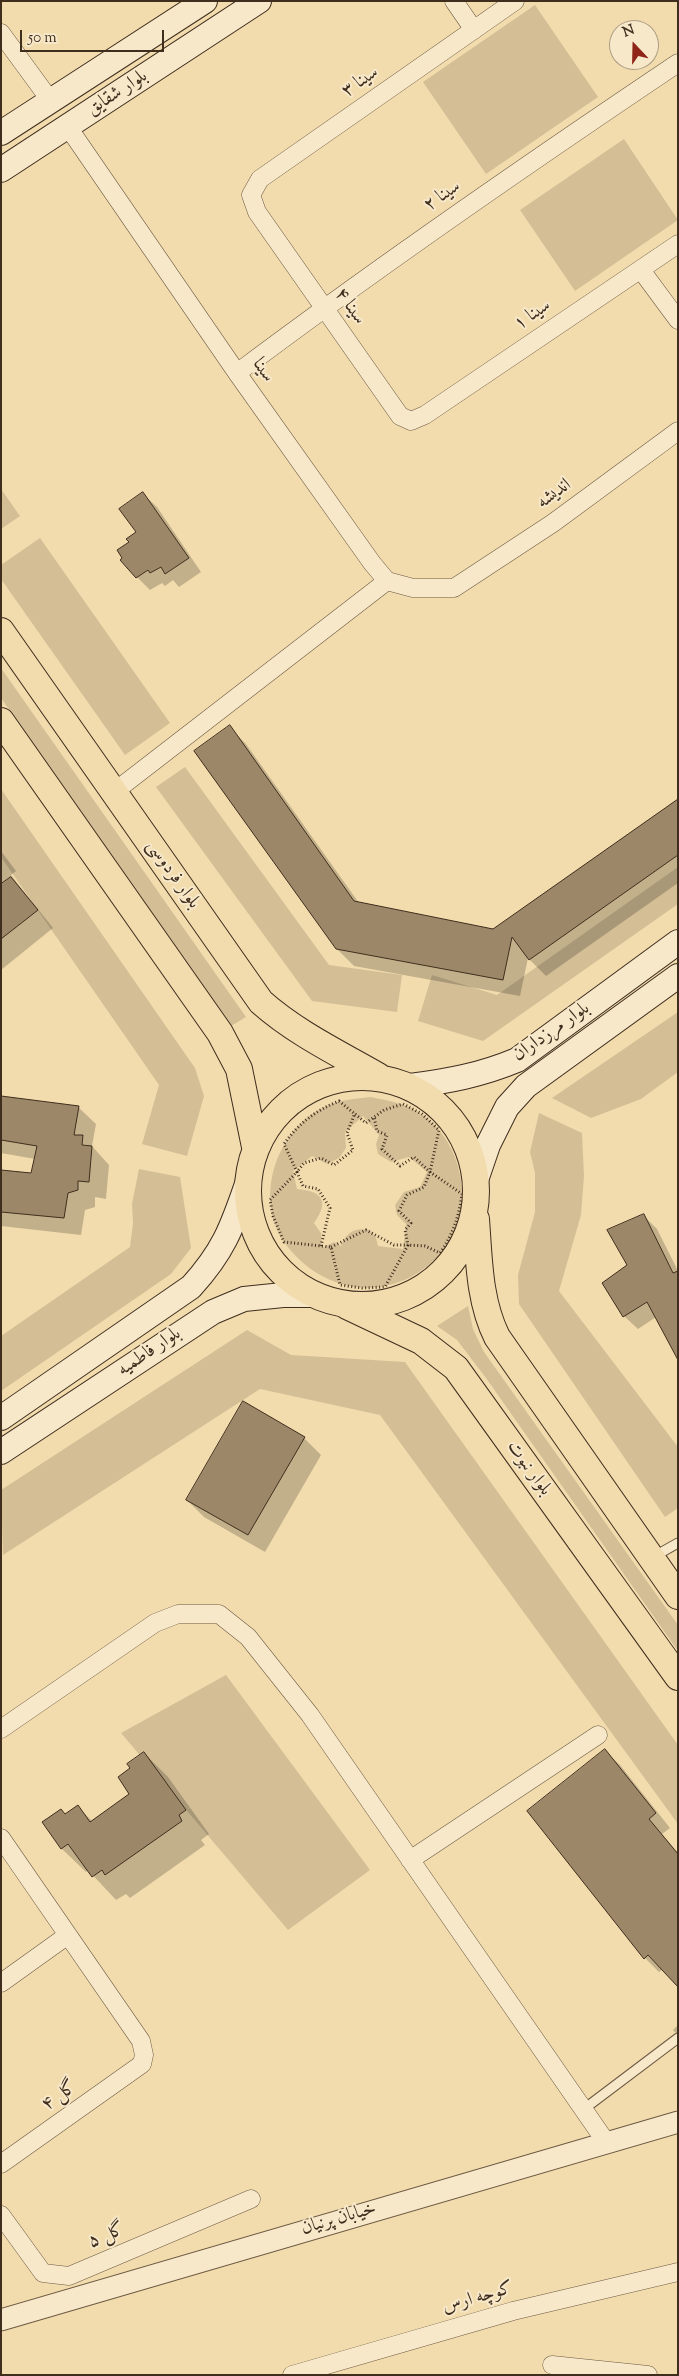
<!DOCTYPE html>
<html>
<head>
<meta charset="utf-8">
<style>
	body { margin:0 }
	#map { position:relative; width:679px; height:2376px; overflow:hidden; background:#f2dcad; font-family:"Sorts Mill Goudy",serif }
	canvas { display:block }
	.frame { position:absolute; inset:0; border:2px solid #3f2d1e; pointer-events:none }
	.north { position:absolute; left:609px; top:20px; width:50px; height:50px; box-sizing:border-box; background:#f7e8ca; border:1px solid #ad9d85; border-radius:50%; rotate:339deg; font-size:14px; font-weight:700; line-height:20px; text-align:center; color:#3f2d1e }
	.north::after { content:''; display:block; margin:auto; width:18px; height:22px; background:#8f2418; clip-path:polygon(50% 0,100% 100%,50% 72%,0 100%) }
	.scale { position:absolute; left:20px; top:30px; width:144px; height:22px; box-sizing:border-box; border:2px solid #3f2d1e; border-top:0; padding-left:6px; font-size:15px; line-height:18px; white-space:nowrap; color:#3f2d1e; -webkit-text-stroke:4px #f7e8ca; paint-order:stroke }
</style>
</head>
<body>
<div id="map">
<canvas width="679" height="2376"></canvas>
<div class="frame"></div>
<div class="north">N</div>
<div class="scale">50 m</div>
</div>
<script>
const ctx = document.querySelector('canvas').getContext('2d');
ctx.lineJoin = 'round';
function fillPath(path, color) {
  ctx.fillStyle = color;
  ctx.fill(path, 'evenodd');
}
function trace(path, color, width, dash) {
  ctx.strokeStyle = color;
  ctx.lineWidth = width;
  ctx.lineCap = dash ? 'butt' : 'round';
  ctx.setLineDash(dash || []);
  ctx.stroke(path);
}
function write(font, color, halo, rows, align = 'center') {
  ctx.font = font + ' "Sorts Mill Goudy",Amiri,serif';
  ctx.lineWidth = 4;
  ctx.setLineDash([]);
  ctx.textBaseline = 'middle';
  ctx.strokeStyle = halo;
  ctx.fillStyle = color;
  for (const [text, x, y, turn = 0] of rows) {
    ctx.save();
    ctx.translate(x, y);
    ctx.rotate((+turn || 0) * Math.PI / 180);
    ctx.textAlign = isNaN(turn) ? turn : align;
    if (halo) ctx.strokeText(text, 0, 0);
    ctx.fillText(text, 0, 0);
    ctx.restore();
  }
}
fillPath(new Path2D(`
	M535,5L598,97L486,174L423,82Z
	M624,139L678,220L575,291L520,210Z
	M1,489L20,516L1,529Z
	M40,538L170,723L125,755L1,579V565Z
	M1,668L246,1017L231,1026L1,698Z
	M185,767L329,965L402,975L397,1012L312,1001L156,787Z
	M1,789L195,1068L204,1096L187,1156L142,1144L159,1085L1,857Z
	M678,867V904L483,1041L418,1021L432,975L497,995Z
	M678,1012V1072L641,1099L591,1118L552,1098Z
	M371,1097C389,1101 406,1103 421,1114C465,1143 477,1213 440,1254C395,1303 327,1297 287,1246C254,1204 273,1137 317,1111C334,1100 352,1099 371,1097ZM363,1116L379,1135L376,1144L378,1154L391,1162L409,1157L427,1172L420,1187L404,1192L395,1205L397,1215L406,1224L403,1249L378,1246L376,1238L370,1230C355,1227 346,1232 341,1246L334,1242L322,1248L321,1233L314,1223C330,1201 322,1191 297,1189L293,1171L312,1156L327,1164L339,1158L346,1148L345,1132Z
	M539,1113L582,1133L584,1176L581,1215L559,1291L678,1447V1508L665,1517L519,1304L518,1275L535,1212V1173L530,1152Z
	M139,1169L180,1177L191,1248L171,1274L1,1391V1336L130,1247L133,1223L132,1204Z
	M468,1306L473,1329L484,1352L678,1625V1651L486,1378L457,1340L437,1326Z
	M247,1330L291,1355L405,1362L678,1745V1824L380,1415L260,1389L3,1555L1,1490Z
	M226,1675L370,1870L288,1930L121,1733Z`), '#d4be95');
fillPath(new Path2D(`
	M143,494L157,507L201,572L179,587L173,580L165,586L162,583L150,590L137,577L130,543L138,532Z
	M229,727L246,744L359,903L494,931L678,804V883L546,976L528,958L520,996L354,966L337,949Z
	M1,851L16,871L11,875L53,928L1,970Z
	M1,1097L78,1107L96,1124L92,1146L109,1165L106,1199L95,1197V1207L85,1210L81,1235L1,1226V1171L32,1174L35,1159L1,1153Z
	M644,1216L657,1229L678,1271V1352L656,1317L638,1329L624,1316L629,1265Z
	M304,1438L321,1455L265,1552L204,1517L187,1500Z
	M605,1751L620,1765L670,1828L662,1834L678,1853V1986L663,1969L659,1972L645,1958Z
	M144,1753L168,1777L209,1834L201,1840L205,1845L130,1898L126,1894L116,1900L88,1870L86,1872L62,1849L44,1823L66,1815L78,1807L92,1821L131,1794L132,1769Z
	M678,2025V2035L673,2030Z`), '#0003');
const building = new Path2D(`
	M143,492L189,558L165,574L161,567L150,573L148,570L136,578L120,560L122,558L117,550L129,542L126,539L136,532L119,509Z
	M230,725L354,901L493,929L678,799V855L529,960L512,937L503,980L336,949L194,751Z
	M11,877L38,910L1,939V884Z
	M1,1096L79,1106L74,1135H83L82,1145L92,1146L89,1182L78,1181V1190L68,1193L64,1218L1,1212V1170L31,1173L37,1146L1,1140Z
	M644,1214L673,1273L678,1271V1360L647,1302L623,1317L602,1283L627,1265L607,1230Z
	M243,1401L305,1437L248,1535L186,1500Z
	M605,1749L656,1813L649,1819L678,1854V1987L648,1955L644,1959L527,1811Z
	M144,1752L186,1810L179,1815L182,1821L105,1875L102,1870L92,1877L68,1844L61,1849L42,1822L61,1809L65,1814L78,1805L90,1822L129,1794L118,1777L130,1768L127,1764Z`);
fillPath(building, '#9c8868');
trace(building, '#3f2d1e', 1);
const service = new Path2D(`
	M653,1557L678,1543
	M584,2109L678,2038`);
const minor = new Path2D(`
	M454,1L474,30
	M515,1L260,179L251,195L257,212L400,416L411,421L425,415L678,244
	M1,33L50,100
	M68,127L237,373L372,563L387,581L413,588H454L553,523L678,431
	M641,270L678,320
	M237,373C381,265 529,163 678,63
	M114,792L387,581
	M1,1729L155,1623L178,1614H219L248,1637L310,1715L606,2142
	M1,1838L141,2041L144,2055L142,2064L1,2164
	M410,1860L598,1735
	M1,1983L68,1935
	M1,2215L43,2273L69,2276L251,2199
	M552,2365L648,2375
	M292,2375L513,2311L678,2272`);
const tertiary = new Path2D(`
	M1,2320L678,2122`);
const secondary = new Path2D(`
	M1,133L205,1
	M1,170L259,1
	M410,1086C449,1081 481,1075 517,1060L678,942
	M476,1180L488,1145L507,1107L526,1086L678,976
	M1,1418L191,1287C223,1252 232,1228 247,1184
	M1,1452L213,1312L244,1299L283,1295H313`);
const primary = new Path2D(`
	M1,631L261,1002C296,1033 338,1053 378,1076
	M1,721L220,1033L239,1069L255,1147
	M248 1191a114 114 0 1 1 228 0a114 114 0 1 1-228 0Z
	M476,1219C479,1259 479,1301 497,1337L678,1596
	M347,1306L421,1341L456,1368L678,1677`);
trace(service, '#6c5942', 11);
trace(minor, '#6c5942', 19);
trace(tertiary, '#6c5942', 23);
trace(secondary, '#3f2d1e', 26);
trace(primary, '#3f2d1e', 28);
trace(new Path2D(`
	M339,1101L366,1123L384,1110L403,1104L422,1114L439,1130L430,1172L462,1194C459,1217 453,1234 440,1253L425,1246L408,1245L385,1287L362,1288L340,1285L331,1247L284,1242L273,1216L270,1200L297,1172L284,1144C299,1123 315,1111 339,1101Z
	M321,1246L330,1208L318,1189L303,1186L297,1172L304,1163L321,1158L334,1165L353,1150L347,1133L355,1113
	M331,1247L366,1230L394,1245H408L405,1230L411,1223L399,1211L407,1195L424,1187L430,1172L414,1157L400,1166L382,1149L387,1135L377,1131L374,1117`), '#3f2d1e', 3, [1, 2.5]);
trace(service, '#f7e8ca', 9);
trace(minor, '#f7e8ca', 18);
trace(tertiary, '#f7e8ca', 21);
trace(secondary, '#f7e8ca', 24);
trace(primary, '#f2dcad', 26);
write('19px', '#3f2d1e', '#f7e8ca', [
	["سینا ۳",361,83,-35],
	["بلوار شقایق",118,94,-33],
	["سینا ۲",443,197,-35],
	["سینا ۴",349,307,55],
	["سینا ۱",533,316,-34],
	["سینا",262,371,55],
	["اندیشه",555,495,-36],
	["بلوار فردوسی",172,875,55],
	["بلوار مرزداران",552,1033,-35],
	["بلوار فاطمیه",150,1353,-34],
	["بلوار نبوت",528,1469,54],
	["گل ۴",60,2097,-35],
	["خیابان پرنیان",339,2220,-16],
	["گل ۵",107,2237,-23],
	["کوچه ارس",478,2299,-16]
]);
</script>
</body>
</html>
